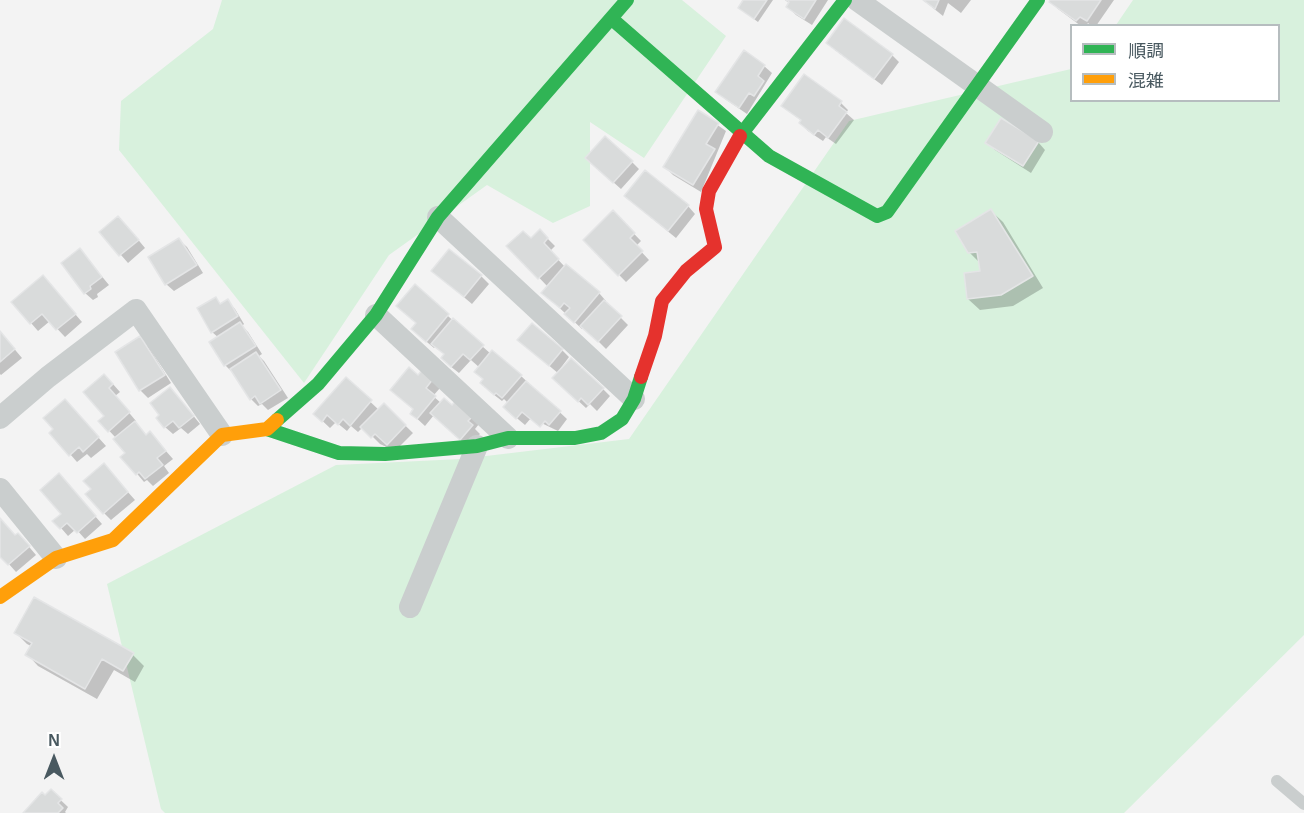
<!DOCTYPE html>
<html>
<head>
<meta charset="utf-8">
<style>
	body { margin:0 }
	#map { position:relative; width:1304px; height:813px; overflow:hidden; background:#f3f3f3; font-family:Arial,"Noto Sans JP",sans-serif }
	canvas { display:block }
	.legend { position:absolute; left:1070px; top:24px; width:210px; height:78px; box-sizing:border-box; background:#fff; border:2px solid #b6bdbf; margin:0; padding:8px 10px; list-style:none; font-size:18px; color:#495960 }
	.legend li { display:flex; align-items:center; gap:12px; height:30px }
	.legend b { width:30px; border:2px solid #b6bdbf }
	.north { position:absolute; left:24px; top:729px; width:60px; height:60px; -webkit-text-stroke:4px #fff; paint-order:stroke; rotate:0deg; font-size:16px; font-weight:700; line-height:24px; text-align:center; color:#495960 }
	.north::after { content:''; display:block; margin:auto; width:21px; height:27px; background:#495960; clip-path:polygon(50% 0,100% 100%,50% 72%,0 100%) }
</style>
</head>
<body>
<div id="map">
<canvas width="1304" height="813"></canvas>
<ul class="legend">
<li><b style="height:8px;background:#30b455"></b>順調</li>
<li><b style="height:8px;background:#ff9f0a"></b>混雑</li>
</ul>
<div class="north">N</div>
</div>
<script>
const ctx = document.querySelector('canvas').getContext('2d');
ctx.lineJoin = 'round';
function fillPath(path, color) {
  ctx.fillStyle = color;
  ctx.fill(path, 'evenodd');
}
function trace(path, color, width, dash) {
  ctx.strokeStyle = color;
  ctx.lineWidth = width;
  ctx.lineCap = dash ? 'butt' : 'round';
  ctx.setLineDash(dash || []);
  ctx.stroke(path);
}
fillPath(new Path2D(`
	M222,0H682L726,36L644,158L590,122V206L553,223L487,185L389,255L304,383L119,150L121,101L213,29Z
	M1133,0H1304V635L1124,813H165L161,809L107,584L336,465L461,459L629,439L849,121L1071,69L1072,100H1278V26L1116,25Z`), '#d8f1dd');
fillPath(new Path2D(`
	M744,0H773L758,22L743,11Z
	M785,0H828L812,25L796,15L788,7L790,4Z
	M923,0H971L961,13L948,3L943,16Z
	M1051,0H1114L1096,26H1092L1088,23L1086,26H1081L1058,9L1050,1Z
	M828,43L892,55L899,62L882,85L835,50Z
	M764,66L772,73L747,114L725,99Z
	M841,103L848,110L846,113L854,120L836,144L826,137L823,141L808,131L801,123L802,121L791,113Z
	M699,112L726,131L701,192L673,175L665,167Z
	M1038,142L1045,150L1031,173L995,150L987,143Z
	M632,162L639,169L621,189L595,166Z
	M633,203L688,206L695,214L676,238Z
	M991,211L1003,222L1043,288L1013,306L980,310L968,299L981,273L980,263L969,252Z
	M613,212L641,241L636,246L649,260L626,282L585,240Z
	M126,225L145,248L128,263L101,232Z
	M540,231L555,246L550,251L565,267L599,293L606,301L605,302L628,325L606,349L584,327L582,329L551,300L548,287L509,246L531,240Z
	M179,240L187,247L203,273L174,291L166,284Z
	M80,250L109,285L97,294L98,297L93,300L85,293Z
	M433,271L481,276L489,284L472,304Z
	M50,285L82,322L65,337L50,321L38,331L31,323Z
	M415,287L491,354L521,376L567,419L558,431L531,418L525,425L512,414L508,403L504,399L502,401L489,391L480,368L471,360L459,373L450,366L445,355L436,346L434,348L421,337L417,324Z
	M215,299L222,305L227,301L235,309L244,324L242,326L248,332L262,354L259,356L264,361L288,398L268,410L262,404L258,406L251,399L233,373L226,366L211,343L219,338L212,332Z
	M0,332L22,358L1,375L0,374Z
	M140,338L148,346L171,383L148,398L140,390Z
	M527,347L562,350L569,357L560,369L603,389L610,396L597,411L590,404L586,408L562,386L559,374Z
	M422,372L440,388L433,396L441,403L452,407L456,403L479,424L475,429L480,434L468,447L434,415L425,426L412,414L415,410L418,377Z
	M346,379L379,410L384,405L413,433L395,451L380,444L363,427L358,432L351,426L347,431L336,422L330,428L315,414Z
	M112,383L120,392L115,396L136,421L134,423L147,436L150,433L173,459L164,466L169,473L153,486L147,480L144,482L123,457L127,454L116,438L100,421L106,416L85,392Z
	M178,397L200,424L188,434L181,428L173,434L165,427Z
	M72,408L106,446L91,458L87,454L77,462L70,454Z
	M111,473L135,500L111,520L104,513L93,490Z
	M66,483L102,524L85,539L76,529L68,536L55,521L63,514Z
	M0,519L15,537L25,542L36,555L16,572L0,554Z
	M16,633L133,655L144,666L135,682L114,670L97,699L38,666L27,654L31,646L27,644Z
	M51,791L68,807L65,812L66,813H25L45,797Z`), '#0003');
const building = new Path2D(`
	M743,0H767L754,19L738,8Z
	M786,0H816L804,19L786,7L789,2Z
	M923,0H939L935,9Z
	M1050,0H1101L1087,21L1080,17L1076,21L1049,2Z
	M844,18L893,54L874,79L826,43Z
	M744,50L765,65L758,76L764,81L754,96L749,93L739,108L715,92Z
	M804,74L842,101L839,106L847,112L828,138L818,130L814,135L799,123L801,120L781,106Z
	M698,110L719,123L706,144L715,149L693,185L663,167Z
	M1001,118L1039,141L1023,166L985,143Z
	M605,136L633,161L613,183L585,158Z
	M645,170L689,205L668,231L624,196Z
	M991,209L1033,276L1001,295L967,299L964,273L980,271L977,252L968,253L955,231Z
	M613,210L635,233L630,238L643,251L618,276L583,240Z
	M118,216L139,240L119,256L99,232Z
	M540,229L548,238L544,243L559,259L538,279L506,246L523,231L531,238Z
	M179,238L197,265L165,285L148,257Z
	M80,248L102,277L90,286L91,289L84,294L61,263Z
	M449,249L482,275L464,297L431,271Z
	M566,264L600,292L574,323L564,314L570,308L564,303L560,308L541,293Z
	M43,275L76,314L56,330L42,314L30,324L11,302Z
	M415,284L449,314L426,342L411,329L416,323L396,306Z
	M216,297L220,304L228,299L238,316L211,333L197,308Z
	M604,300L622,316L598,342L580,326Z
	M453,318L484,345L470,360L463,354L451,367L441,358L444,354L431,344Z
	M240,322L256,346L224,366L209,342Z
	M532,323L563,349L549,366L517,340Z
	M0,331L15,349L0,362Z
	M140,336L165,375L139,391L115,352Z
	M492,350L522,375L502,398L496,393L494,395L480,383L483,379L474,372Z
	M256,352L281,390L260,404L255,396L250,400L230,369Z
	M571,358L604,388L588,405L581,398L578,402L552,378Z
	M409,367L418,375L422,370L433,379L426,388L436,396L417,419L410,414L413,409L390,390Z
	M104,374L113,384L109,388L130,412L108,432L98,421L104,416L83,392Z
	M346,377L372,400L350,426L343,419L338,425L327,415L322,422L313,414Z
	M526,381L561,411L549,425L545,421L540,427L522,412L516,419L503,407Z
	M170,387L194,416L179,428L173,421L164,428L156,418L159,415L150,403Z
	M444,398L452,405L456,400L473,416L468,421L473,425L460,440L430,413Z
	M65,399L99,437L83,452L79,447L69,456L49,433L53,429L43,418Z
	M384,403L406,425L387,445L375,434L371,438L360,427Z
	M135,421L146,435L150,431L166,451L157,458L163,465L145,479L139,472L136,475L120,457L125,453L113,439Z
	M104,463L128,492L103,514L85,494L91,489L83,481Z
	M59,473L96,516L77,533L67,523L60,529L52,521L61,514L40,490Z
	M0,518L15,535L18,533L30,546L8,565L0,557Z
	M34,597L134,653L123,671L102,659L85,689L25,655L32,643L14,633Z
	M51,789L62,799L58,803L63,808L58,813H23L42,792L45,795Z`);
fillPath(building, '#d9dbdb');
trace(building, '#e4e5e6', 1.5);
trace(new Path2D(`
	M1277,781L1304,804`), '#cacece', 12);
trace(new Path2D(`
	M857,0L1042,132
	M438,217L634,399
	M376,315L508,438
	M0,418L48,377L136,310L222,435
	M0,489L56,558
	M410,607L477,446`), '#cacece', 22);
trace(new Path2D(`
	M612,19L769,156L877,216L887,212L1038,0
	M740,136L845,0
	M277,420L318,384L376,315L438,217L627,0
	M267,429L339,453L385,454L477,446L508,438H575L601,433L622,419L634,399L641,377`), '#30b455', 14);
trace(new Path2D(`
	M0,597L56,558L113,540L222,435L267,429L277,420`), '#ff9f0a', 14);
trace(new Path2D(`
	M641,377L655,336L662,301L686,271L715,247L706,209L709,191L740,136`), '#e5322d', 14);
</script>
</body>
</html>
